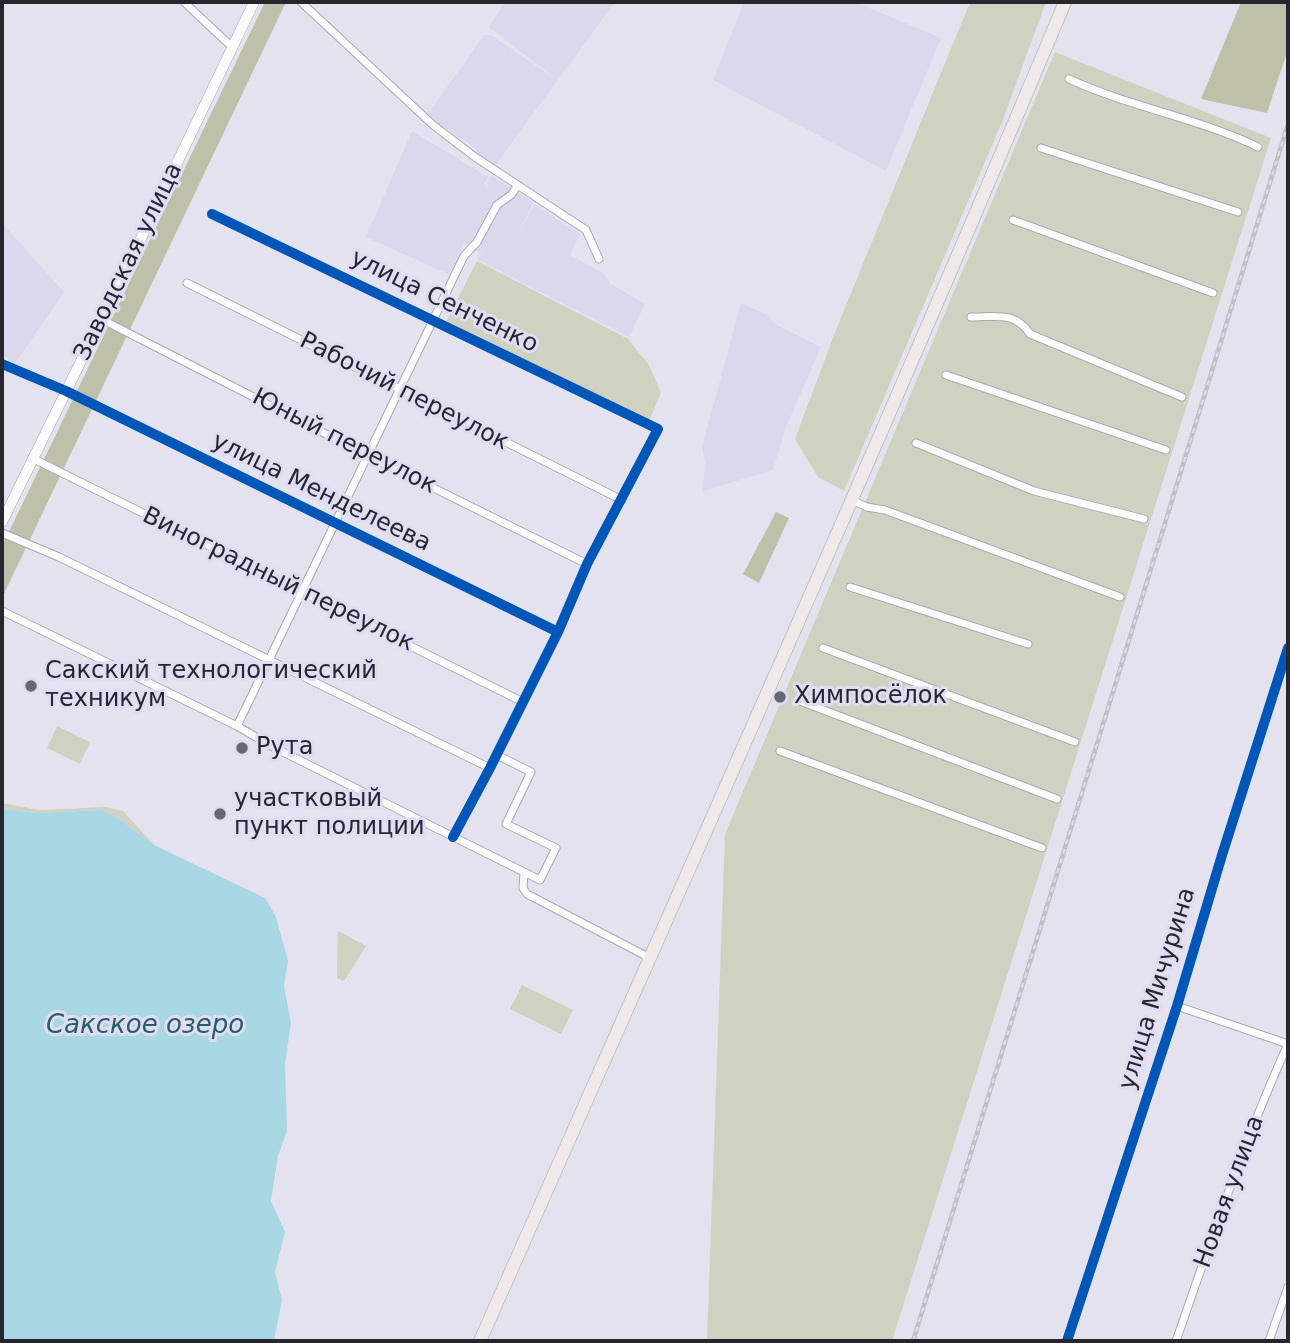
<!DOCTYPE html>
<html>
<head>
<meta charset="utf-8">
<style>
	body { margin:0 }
	#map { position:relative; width:1290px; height:1343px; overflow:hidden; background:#e4e2ee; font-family:"DejaVu Sans",sans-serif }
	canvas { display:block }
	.frame { position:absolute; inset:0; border:4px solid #27262f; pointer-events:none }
</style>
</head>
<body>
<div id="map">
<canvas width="1290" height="1343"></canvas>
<div class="frame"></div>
</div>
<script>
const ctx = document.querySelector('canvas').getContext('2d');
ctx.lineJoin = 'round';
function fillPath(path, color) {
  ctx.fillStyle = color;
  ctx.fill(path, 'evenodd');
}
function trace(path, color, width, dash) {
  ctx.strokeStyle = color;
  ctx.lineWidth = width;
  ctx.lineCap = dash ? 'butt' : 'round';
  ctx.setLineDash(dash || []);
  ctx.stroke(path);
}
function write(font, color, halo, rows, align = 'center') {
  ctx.font = font + ' "DejaVu Sans",sans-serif';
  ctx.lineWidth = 6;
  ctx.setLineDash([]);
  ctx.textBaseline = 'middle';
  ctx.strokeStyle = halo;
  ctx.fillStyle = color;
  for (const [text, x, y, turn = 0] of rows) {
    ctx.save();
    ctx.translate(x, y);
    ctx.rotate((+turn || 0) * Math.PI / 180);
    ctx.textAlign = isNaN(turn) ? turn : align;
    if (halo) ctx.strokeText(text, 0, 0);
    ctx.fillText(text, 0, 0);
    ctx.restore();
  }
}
fillPath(new Path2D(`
	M505,2H615L494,167L473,154L476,149L437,123L428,114L484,35H491L557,80L489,27Z
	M744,2H855L941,38L886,171L713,80Z
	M412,131L488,177L484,183L488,188L487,184L491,176L534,202L517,236L534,205L580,234L570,255L603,273L611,284L645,304L629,337L478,260L481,253L464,243L450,275L366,237Z
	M2,223L64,292L14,365L2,354Z
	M741,303L769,316L773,323L821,347L786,427L773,470L703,491L705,463L702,447Z`), '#dbd8ee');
fillPath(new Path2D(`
	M970,2H1046L1002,122L844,491L818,477L795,439L836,330Z
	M1055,52L1271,138L892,1341H707L725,834Z
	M477,261L628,339L649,365L661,393L649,421L446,322Z
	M57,726L90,742L80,764L47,748Z
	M2,803L39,810L106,807L123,811L154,845L113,814L99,810L37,813L2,809Z
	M338,931L366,946L344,981L337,978Z
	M522,985L573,1010L561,1034L510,1009Z`), '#cfd2c1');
fillPath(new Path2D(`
	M265,2H286L2,598V546Z
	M1241,2H1288V49L1267,113L1201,99Z
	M776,512L789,518L759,583L743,574Z`), '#bec0aa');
fillPath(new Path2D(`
	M2,809L37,813L99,810L113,814L154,845L265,898L276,917L288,961L284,986L291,1023L285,1064L287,1131L278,1156L271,1201L285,1232L275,1272L282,1300L274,1341H2Z`), '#a9d8e5');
const minor = new Path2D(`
	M184,2L232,47
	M301,2L433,125L475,157L586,230L599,259
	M1069,79C1130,107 1198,118 1258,147
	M1041,148L1238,212
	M212,214L658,429L587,564L558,632L490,768L453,837
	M1013,220L1213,293
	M187,283L622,500
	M971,317C996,317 1015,311 1030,334L1182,397
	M101,319L365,454L587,564
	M2,364L66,391L558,632
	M946,375L1166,450
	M916,443L1034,491L1144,519
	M32,458L523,702
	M851,500L867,507L885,510L1120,597
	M2,533L59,557L490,768
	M850,587L1028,644
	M2,611L237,726L273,747L540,880L556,848L506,824L531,772L497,755
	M823,648L1075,742
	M800,701L1057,799
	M237,726L464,256L477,242L497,205L511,195L518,185
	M780,751L1042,848
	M524,872L523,888L527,894L650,958
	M1177,1006L1288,1044
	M1067,1341L1177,1006L1222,855L1288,648
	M1176,1341C1211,1241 1244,1141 1288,1044
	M1269,1341L1288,1287`);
const tertiary = new Path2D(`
	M2,522L133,255L254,2`);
const primary = new Path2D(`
	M480,1341C677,896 877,451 1065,2`);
trace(minor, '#aaa8b2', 9);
trace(tertiary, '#aaa8b2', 11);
trace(primary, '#c2c1c7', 14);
trace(minor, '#fbfbfc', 7);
trace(tertiary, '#fbfbfc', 10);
trace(primary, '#efeae9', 12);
const rail = new Path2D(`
	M913,1341L1288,124`);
trace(rail, '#c1c1c4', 4.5);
trace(rail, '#e0dcf4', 2, [5]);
trace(new Path2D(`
	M212,214L658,429L587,564L558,632L490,768L453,837
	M2,364L66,391L558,632
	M1067,1341L1177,1006L1222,855L1288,648`), '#0057b8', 10);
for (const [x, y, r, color] of [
	[31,686,7,"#696872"],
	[780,697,7,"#696872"],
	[242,748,7,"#696872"],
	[220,814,7,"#696872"]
]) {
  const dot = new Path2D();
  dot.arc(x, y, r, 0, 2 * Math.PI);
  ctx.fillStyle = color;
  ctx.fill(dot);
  trace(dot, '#e0dcf4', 2.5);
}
write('24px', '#27262f', '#e0dcf4', [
	["Заводская улица",129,262,-64],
	["улица Сенченко",444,302,26],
	["Рабочий переулок",404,392,27],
	["Юный переулок",344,442,27],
	["улица Менделеева",321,493,26],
	["Виноградный переулок",278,580,26],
	["улица Мичурина",1158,989,-73],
	["Новая улица",1230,1192,-70]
]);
write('24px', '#27262f', '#e0dcf4', [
	["Сакский технологический",45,672],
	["техникум",45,700],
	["Химпосёлок",794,697],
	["Рута",256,748],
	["участковый",234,800],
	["пункт полиции",234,828]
], 'left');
write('italic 26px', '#275e69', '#e0dcf4', [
	["Сакское озеро",145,1026]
]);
</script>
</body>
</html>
